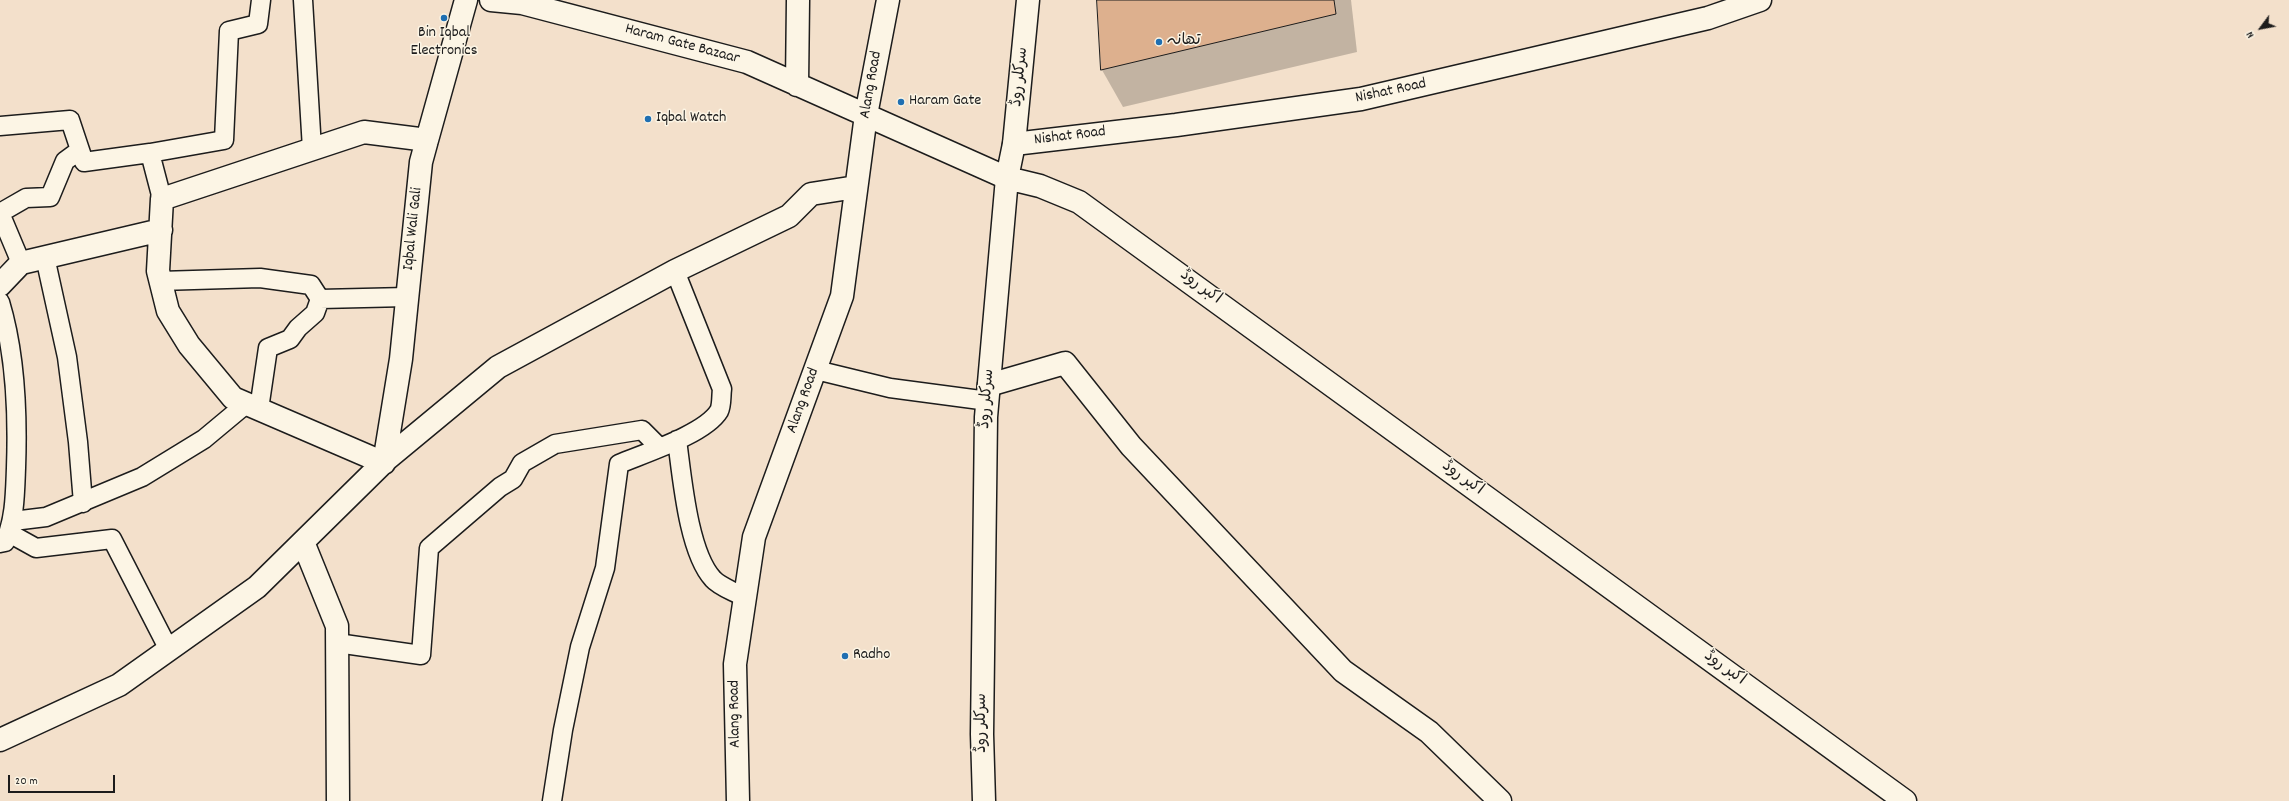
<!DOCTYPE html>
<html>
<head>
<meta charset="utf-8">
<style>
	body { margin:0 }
	#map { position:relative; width:2289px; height:801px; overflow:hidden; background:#f3e0cb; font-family:Dekko,sans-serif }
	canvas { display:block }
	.north { position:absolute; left:2241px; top:8px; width:40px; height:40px; -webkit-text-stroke:3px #fcf5e5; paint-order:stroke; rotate:238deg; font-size:11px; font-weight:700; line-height:16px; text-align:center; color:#1c1c1c }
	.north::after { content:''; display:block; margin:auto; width:14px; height:18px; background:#1c1c1c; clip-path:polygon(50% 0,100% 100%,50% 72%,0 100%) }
	.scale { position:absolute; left:8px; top:775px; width:107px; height:18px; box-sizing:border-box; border:2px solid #1c1c1c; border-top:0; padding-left:5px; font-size:12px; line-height:14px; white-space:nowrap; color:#1c1c1c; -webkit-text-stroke:3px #fcf5e5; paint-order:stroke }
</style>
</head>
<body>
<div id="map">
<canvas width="2289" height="801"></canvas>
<div class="north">N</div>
<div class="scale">20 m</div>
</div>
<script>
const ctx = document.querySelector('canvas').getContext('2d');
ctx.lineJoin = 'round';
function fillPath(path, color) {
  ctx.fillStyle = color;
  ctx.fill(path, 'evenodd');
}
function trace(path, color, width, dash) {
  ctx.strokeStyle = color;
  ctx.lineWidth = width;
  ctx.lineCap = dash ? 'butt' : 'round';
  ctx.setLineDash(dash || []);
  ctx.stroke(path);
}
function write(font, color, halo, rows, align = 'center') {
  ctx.font = font + ' Dekko,"Playpen Sans Arabic",sans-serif';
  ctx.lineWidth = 3;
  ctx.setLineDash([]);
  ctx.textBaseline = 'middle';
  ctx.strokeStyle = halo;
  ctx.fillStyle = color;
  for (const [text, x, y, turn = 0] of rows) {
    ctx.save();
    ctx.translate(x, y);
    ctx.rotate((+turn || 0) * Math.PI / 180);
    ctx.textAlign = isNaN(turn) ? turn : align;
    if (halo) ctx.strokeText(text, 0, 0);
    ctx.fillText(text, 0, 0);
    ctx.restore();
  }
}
fillPath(new Path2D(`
	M1098,0H1351L1357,52L1123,107L1102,70Z`), '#0003');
const building = new Path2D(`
	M1097,0H1334L1336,14L1101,70Z`);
fillPath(building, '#ddb08e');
trace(building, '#1c1c1c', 1);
const service = new Path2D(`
	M303,0L312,149
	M0,126L70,120L84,162L150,153L162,199
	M150,153L224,140L229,31L258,24L261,0
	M45,257L67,357L78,442L83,503
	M21,263L0,213L26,198L50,197L65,161L80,150
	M160,281L260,278L311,285L320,299L407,297
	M0,302C16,355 18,413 16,468C15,494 15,518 5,542L0,543
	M816,370L890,388L988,401
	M259,409L268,348L290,339L298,328L315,313L320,299
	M677,440C682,476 688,552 713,579C720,587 736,592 745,598
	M13,521L46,517L142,477L204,439L246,404
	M9,533L36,548L112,539L169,650
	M337,643L421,655L429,548L500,487L513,479L522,463L555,444L642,430L659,447
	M552,801L563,730L580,647L605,568L619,464C645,453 705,434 719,411C722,405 721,396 722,389L675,271`);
const minor = new Path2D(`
	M491,0L522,3L747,62L1007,178
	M797,85L798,0
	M427,140L364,132L162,199L158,271L168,311L189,345L233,398L384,463L401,359L421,162L427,140L466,0
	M0,285L21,263L161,230
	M989,385L1065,363L1131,446L1343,671L1429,732L1500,801
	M303,542L337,626L338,801
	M0,740L119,685L257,587L388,458L498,367L675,271L789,216L811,194L856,187
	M738,801L735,664L754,537L842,296L866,115L888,0`);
const tertiary = new Path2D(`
	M1014,144L1176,125L1361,99L1708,18L1760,0`);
const secondary = new Path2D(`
	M1007,178L1040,186L1079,202L1905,801
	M984,801L982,734L986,417L1007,178L1014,144L1028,0`);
trace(service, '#1c1c1c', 21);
trace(minor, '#1c1c1c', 25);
trace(tertiary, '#1c1c1c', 25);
trace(secondary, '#1c1c1c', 25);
trace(service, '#fcf5e5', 18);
trace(minor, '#fcf5e5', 22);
trace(tertiary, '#fcf5e5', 22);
trace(secondary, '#fcf5e5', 22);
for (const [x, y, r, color] of [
	[444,18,4,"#1f6fb2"],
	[1159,42,4,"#1f6fb2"],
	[901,102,4,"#1f6fb2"],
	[648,119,4,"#1f6fb2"],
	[845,656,4,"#1f6fb2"]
]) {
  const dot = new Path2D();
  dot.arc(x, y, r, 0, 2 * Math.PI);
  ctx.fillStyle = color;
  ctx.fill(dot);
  trace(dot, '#fcf5e5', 1.5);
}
write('16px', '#1c1c1c', '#fcf5e5', [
	["Bin Iqbal",444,34,"center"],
	["Electronics",444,52,"center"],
	["تھانہ",1167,42],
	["Haram Gate",909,102],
	["Iqbal Watch",656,119],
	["Radho",853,656]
], 'left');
write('16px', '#1c1c1c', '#fcf5e5', [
	["Haram Gate Bazaar",682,45,15],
	["سرکلر روڈ",1021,77,-84],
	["Alang Road",872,85,-80],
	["Nishat Road",1391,92,-12],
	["Nishat Road",1070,137,-7],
	["Iqbal Wali Gali",414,229,-84],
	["اکبر روڈ",1200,288,36],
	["سرکلر روڈ",988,399,-86],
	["Alang Road",804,401,-70],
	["اکبر روڈ",1462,479,36],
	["اکبر روڈ",1724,669,36],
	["Alang Road",736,714,-91],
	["سرکلر روڈ",983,723,-90]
]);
</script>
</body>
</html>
